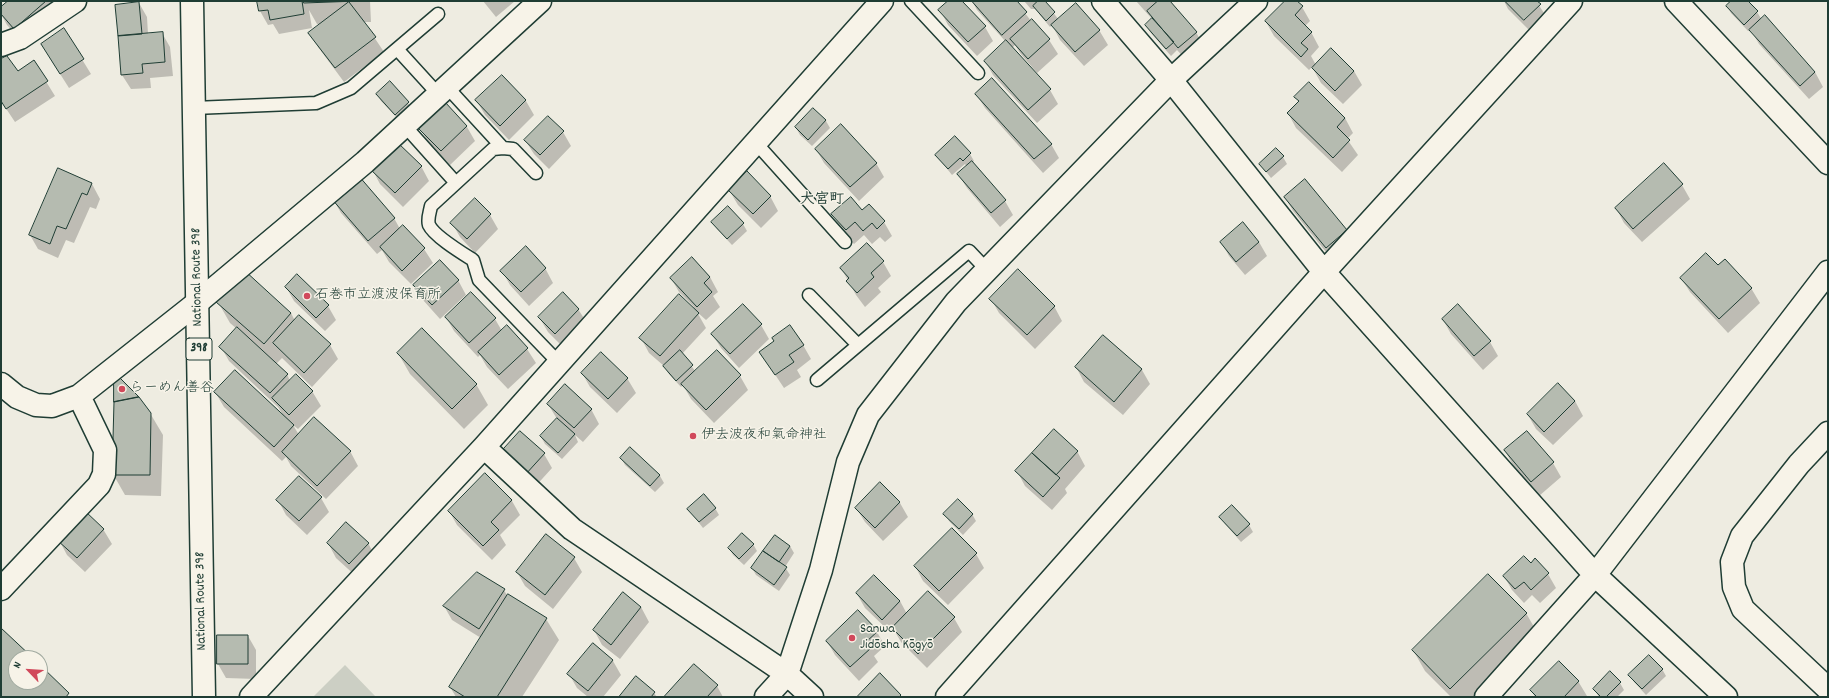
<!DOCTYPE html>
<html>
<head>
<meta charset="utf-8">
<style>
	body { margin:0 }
	#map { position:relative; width:1829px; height:698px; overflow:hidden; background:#eeece1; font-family:Dekko,sans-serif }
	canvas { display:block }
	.frame { position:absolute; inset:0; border:2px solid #1f3d34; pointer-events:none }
	.north { position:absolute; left:8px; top:650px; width:40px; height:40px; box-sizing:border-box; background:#f7f3e8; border:1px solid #a1aaa0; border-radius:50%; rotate:295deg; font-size:11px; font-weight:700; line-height:16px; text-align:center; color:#1f3d34 }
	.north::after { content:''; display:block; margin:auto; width:14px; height:18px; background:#d1495b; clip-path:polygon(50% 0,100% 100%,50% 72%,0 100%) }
</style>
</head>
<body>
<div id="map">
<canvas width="1829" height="698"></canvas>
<div class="frame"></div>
<div class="north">N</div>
</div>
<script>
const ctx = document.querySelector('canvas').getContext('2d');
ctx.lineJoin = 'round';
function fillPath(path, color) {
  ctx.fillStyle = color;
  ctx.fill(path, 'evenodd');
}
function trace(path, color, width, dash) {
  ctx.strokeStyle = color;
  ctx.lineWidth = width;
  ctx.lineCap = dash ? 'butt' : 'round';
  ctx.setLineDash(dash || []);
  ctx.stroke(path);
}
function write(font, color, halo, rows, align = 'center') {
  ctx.font = font + ' Dekko,"Klee One",sans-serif';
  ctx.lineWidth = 3;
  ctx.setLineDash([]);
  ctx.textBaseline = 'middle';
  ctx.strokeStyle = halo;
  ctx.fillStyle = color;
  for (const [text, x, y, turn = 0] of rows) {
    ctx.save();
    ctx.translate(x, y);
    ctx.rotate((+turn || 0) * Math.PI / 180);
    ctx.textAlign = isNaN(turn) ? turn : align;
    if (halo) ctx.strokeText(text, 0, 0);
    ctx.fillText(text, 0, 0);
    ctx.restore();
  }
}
fillPath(new Path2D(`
	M345,665L376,697H313Z`), '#cccfc4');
fillPath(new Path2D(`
	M10,1H58L23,43L7,25L1,14V9Z
	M258,1H370L371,22H364L384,52L344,82L318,47L309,33L322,24H317L309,10L312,28L279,34L273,24L268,25L260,11Z
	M483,1H515L496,17Z
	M950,1H961L985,27L993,41L977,56L948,25L940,10Z
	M972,1H1016L1031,21L1049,40L1058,54L1037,73L1020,53L1015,45L1012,48L1050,90L1058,104L1037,123L993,75L985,61L1006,42L977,10Z
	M1024,1H1044L1059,20L1099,30L1108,45L1084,66L1060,40L1052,25L1050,27L1035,9H1031Z
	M1136,1H1169L1196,32L1204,47L1187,61L1177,50L1171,56L1150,32L1146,25L1152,19Z
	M1286,1H1296L1302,7L1310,21L1305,26L1311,32L1319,47L1311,56L1316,65L1354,71L1362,85L1343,104L1321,83L1312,67L1309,70L1274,36L1266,22Z
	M1504,1H1536L1548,19L1533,34L1508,9Z
	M1733,1H1747L1757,12L1762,20L1815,72L1823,87L1809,99L1759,44L1750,29L1748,31L1731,13L1727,6Z
	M139,3L147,17L148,34L162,33L170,47L173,76L150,78L151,88L131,89L122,75L116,5Z
	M64,30L91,74L69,88L50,58Z
	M1,61L17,73L34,62L55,96L15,122L1,101Z
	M502,76L526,101L534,115L509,140L485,115L477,101Z
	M389,83L408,103L412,110L400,121L381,101L377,94Z
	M976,94L1051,144L1059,158L1043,173L985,108Z
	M1296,97L1345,118L1353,133L1347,139L1358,155L1342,172L1296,128L1288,113L1299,103Z
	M445,104L467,127L475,141L450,165L428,142L420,128Z
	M813,109L826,121L830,128L812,146L800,135L796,128Z
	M563,132L571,146L549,169L534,154L525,140Z
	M955,138L970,154L974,161L972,163L1005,201L1013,215L1000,227L967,188L958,174L967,167L965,164L952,175L936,155Z
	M816,149L876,163L884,177L859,201L824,163Z
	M1283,157L1287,164L1271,178L1260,164Z
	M421,166L429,181L403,207L380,184L372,169Z
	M58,170L92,184L100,199L96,209L90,207L74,243L66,240L58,258L38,249L30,235Z
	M1682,185L1690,199L1642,242L1624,223L1616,208Z
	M729,190L770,196L778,211L761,228L738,205Z
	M1285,197L1346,231L1354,245L1334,262L1293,211Z
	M333,199L394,218L400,229L403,226L424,249L433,263L411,284L389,262L382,250L377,254L341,213Z
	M728,208L743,224L747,231L732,245L717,229L713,223Z
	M862,211L884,222L892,236L885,242L880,237L872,244L864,235L854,244L841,229L833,215Z
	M490,215L498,229L475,253L460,237L452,223Z
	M1221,242H1259L1267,256L1245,275L1229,256Z
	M692,258L710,277L718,292L713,296L720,307L706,320L697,312L706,328L682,354L696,372L740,376L748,390L714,423L691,399L683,385L681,387L668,373L664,366L649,353L641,338L694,307L679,292L671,278Z
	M883,262L891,276L878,288L881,292L865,307L856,295L841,268Z
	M1718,267L1751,288L1760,303L1728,333L1690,292L1681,278Z
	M545,268L553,283L529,306L510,285L502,271Z
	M244,272L291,313L295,321L330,345L338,359L312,387L282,358L276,364L287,374L290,381L312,391L321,406L298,429L293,425L299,435L350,451L358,466L326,499L291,466L286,457L282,461L224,407L215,392L283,415L278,407L229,361L221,347L237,329L230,323L218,302Z
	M458,280L466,295L440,319L423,300L414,286Z
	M286,287L328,306L336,320L325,331L294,301Z
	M991,299L1054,306L1062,321L1035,349L999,313Z
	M743,306L761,325L769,339L739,368L721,348L712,334Z
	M1458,306L1490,342L1498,356L1483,370L1451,334L1443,320Z
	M578,309L587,323L563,347L548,332L539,317Z
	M446,317L495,319L502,331L507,327L527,349L536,363L508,389L487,367L480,355L478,357L454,331Z
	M1103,336L1142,370L1150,384L1123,415L1084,382L1076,367Z
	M803,345L811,359L797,370L801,377L784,388L760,352Z
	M398,353L476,384L488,405L464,429L410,374Z
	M582,373L627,378L636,393L617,413L590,387Z
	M1575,401L1583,416L1553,445L1536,429L1528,415Z
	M548,404L591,409L599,424L583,442L575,435L578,442L562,459L545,444L541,437L557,419Z
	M150,413L163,435L161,496L125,495L113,474Z
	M1527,432L1553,463L1561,477L1539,496L1513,465L1505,451Z
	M630,448L660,476L664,483L655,492L625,465L621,458Z
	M1077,451L1085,466L1065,489L1067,493L1052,510L1025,486L1017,471Z
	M502,454H544L552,468L533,489Z
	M485,475L512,501L520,515L500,535L506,545L492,560L457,525L449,511Z
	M880,483L900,503L908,517L883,541L865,522L856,508Z
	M321,498L329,512L307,535L286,515L278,500Z
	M715,508L719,515L703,528L688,509Z
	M945,514H972L976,521L963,535L949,521Z
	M1221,517L1249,525L1253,532L1241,542L1225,524Z
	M103,529L112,544L85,572L67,555L59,540Z
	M328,543H368L376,558L358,578L336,558Z
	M753,544L757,551L744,565L733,555L729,548Z
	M790,546L794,553L785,567L790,575L779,591L756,575L752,568Z
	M976,554L984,568L948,605L923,581L915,566Z
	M574,558L582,572L553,609L525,586L517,572Z
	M1548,574L1556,588L1540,603L1532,595L1524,603L1512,590L1504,576Z
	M504,590L508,597L509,595L546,619L559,640L522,697H456L450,687L481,638L452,620L444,606Z
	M857,594L900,601L907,614L954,618L962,632L927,668L901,642L894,630L891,633L865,608Z
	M641,607L649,622L620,659L602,645L594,630Z
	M1526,613L1538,634L1475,697H1451L1425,671L1413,650Z
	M877,632L885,646L874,656L878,662L859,681L835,655L827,641Z
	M218,636H248L256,650V679L226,678L218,664Z
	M593,644L613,661L621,675L603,697H588L577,688L569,674Z
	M1662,669L1666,676L1646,695L1634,682L1630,675Z
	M1578,681L1587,696L1585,697H1535L1531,690Z
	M1620,683L1624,690L1617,697H1599L1594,689Z
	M717,686L723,697H666Z
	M654,693L657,697H620Z`), '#0003');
const building = new Path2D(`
	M8,1H46L14,29L1,14V7Z
	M257,1H302L304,14L270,20L268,10L259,11Z
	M303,1H358L304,3Z
	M948,1H962L986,26L968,42L938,10Z
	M972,1H1017L1027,12L1002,35Z
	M1038,1H1045L1055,12L1046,21L1033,6Z
	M1158,1H1170L1197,32L1178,48L1147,11Z
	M1285,1H1297L1303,6L1295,15L1312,32L1301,43L1308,49L1301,57L1265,21Z
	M1505,1H1537L1541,4L1524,20Z
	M1731,1H1748L1758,11L1744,25L1726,6Z
	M139,2L142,34L118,36L115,5Z
	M349,2L376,37L335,68L308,33Z
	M1076,3L1100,30L1075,52L1051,25Z
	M1765,15L1815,72L1800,86L1749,30Z
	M1152,18L1174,42L1166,49L1145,25Z
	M1032,19L1050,39L1028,59L1010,39Z
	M64,28L84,59L60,74L41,44Z
	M163,32L165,62L142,64L143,73L121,75L118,36Z
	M1006,40L1051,89L1028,110L984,61Z
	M1331,48L1354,71L1335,91L1312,68Z
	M7,56L18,71L34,60L48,81L6,109L1,101V59Z
	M502,75L526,100L500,126L475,100Z
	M992,78L1052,144L1034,159L975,94Z
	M390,81L409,102L395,115L376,94Z
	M1309,82L1345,118L1337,127L1350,140L1333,158L1287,113L1299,101L1294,97Z
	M445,102L467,126L441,151L418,128Z
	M813,108L826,120L808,140L795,127Z
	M548,116L564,131L540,155L524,140Z
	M841,124L877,163L850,187L815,149Z
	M955,136L971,153L963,161L960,158L948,169L935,155Z
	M397,142L422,166L395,193L370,169Z
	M1276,148L1284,156L1266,172L1259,164Z
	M972,161L1006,200L991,213L957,174Z
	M1664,163L1683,184L1633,229L1615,208Z
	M58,168L92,183L87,195L82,193L66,229L57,226L50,244L29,235Z
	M747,171L771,196L753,214L728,190Z
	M358,175L395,218L368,241L331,198Z
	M1305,179L1347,230L1326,248L1284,197Z
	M851,197L862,210L869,204L885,221L877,229L872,223L863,231L855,222L846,230L831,214Z
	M475,198L491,214L467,239L450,223Z
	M728,206L744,223L727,239L711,222Z
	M1243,222L1259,242L1236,262L1220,242Z
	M403,225L425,248L402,271L380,247Z
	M867,243L884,261L871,273L874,277L857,293L846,281L849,278L840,268Z
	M526,246L546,268L521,292L500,271Z
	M1706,253L1718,265L1725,259L1752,288L1719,319L1680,278Z
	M692,257L710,277L704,283L712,292L697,307L670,278Z
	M440,260L459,280L432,305L413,285Z
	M1018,269L1055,306L1027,335L989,299Z
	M244,270L291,313L264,344L216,302Z
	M297,274L329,305L316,318L285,287Z
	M471,292L496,318L469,343L445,317Z
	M563,292L579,309L555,334L538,317Z
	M679,294L699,313L660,356L639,338Z
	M743,304L762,324L730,354L711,334Z
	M1458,304L1491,341L1474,356L1442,319Z
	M299,315L331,344L304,373L273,343Z
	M507,325L528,348L499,375L478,352Z
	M790,325L804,345L789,355L794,362L775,375L759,352L774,341L772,338Z
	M237,327L288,374L270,393L219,347Z
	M422,328L477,384L452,409L397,353Z
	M1103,335L1142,369L1114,402L1075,367Z
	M680,350L693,365L676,381L663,366Z
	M717,350L741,375L706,410L681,384Z
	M601,352L628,378L608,399L581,373Z
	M235,370L294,425L274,447L214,392Z
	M296,374L313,391L289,415L272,398Z
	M114,377H119L139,397L114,402Z
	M1558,383L1575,401L1544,432L1527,414Z
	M565,384L592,409L574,428L547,404Z
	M139,397L151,413L150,475H112L114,402Z
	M314,417L351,451L317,486L282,452Z
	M557,418L575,434L558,453L540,436Z
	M1054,429L1078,451L1056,475L1032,453Z
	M520,431L545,453L525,475L500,453Z
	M1527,431L1554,462L1531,482L1504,450Z
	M630,447L660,475L650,486L620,458Z
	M1032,453L1060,478L1043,497L1015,471Z
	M485,473L512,500L491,522L499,530L483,546L448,511Z
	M299,476L322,497L299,521L276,500Z
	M880,482L900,502L875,528L855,508Z
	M704,494L716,508L699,522L687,509Z
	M958,499L973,514L959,529L943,514Z
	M1232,505L1250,524L1237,536L1219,517Z
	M85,511L104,529L77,558L57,540Z
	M346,522L369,543L349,564L327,543Z
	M952,528L977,553L939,591L914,566Z
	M742,533L754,544L739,559L728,548Z
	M546,534L575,557L545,595L516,572Z
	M775,535L790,546L779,562L763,551Z
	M763,551L787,567L774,585L751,568Z
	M1524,556L1531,563L1535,558L1549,573L1531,590L1524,582L1515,589L1503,576Z
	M477,572L505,589L479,629L443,606Z
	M1488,574L1527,613L1450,689L1412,650Z
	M874,575L900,601L882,620L856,593Z
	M928,591L955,617L918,654L892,628Z
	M623,592L641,607L611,645L593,630Z
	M508,594L547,618L497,697H465L449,687Z
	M858,610L878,631L866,642L871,648L850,667L826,641Z
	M1,628L33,658H16V682H40V665L69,693L66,697H1Z
	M217,635H248V664H217Z
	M593,643L613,660L588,691L567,674Z
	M1649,655L1663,669L1642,689L1628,675Z
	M1559,661L1579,681L1564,697H1537L1530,690Z
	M694,664L718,685L707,697H664Z
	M1610,671L1621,682L1606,697H1601L1593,689Z
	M880,673L901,695L899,697H857Z
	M636,676L655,692L651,697H619Z`);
fillPath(building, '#b5bbb0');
trace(building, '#1f3d34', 1);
const service = new Path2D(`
	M911,1L978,73
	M397,49L438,94
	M447,87L503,148
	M194,108L316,103L351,88L438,14
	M405,126L456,183
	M756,143L845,242
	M536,173L513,149L503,148L493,149L431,206C430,212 427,219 429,225C434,236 462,253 473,260L479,280L559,363
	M809,295L858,345
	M817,380L969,251L987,270`);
const minor = new Path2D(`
	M1103,1L1171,80L1324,272L1595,575L1726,697
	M1676,1L1828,163
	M1,45L20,38L75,1
	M1,384L17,397L36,405L52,406L79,396L198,302L365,162L540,1
	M1828,433L1799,464L1742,536L1732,562L1734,587L1743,609L1828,689
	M484,447L572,529L787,674L812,697
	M1,589L99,485L104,474L105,450L79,396
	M251,697L484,447L882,1
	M766,697L787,674L821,570L848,462L868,415L956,302L1171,80L1256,1
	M947,697L1324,272L1571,1
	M1486,697L1595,575L1828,272`);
const trunk = new Path2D(`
	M192,1L204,697`);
trace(service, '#1f3d34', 15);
trace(minor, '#1f3d34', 25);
trace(trunk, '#1f3d34', 25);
trace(service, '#f7f3e8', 12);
trace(minor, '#f7f3e8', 22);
trace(trunk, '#f7f3e8', 22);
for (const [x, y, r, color] of [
	[307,296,4,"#d1495b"],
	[122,389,4,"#d1495b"],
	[693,436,4,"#d1495b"],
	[852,638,4,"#d1495b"]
]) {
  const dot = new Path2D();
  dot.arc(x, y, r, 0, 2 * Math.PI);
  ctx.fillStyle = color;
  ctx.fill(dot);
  trace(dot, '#f7f3e8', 1.5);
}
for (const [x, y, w] of [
	[199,349,26]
]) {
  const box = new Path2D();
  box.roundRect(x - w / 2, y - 11, w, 22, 3);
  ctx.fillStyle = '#f7f3e8';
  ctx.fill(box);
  trace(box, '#1f3d34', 1);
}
write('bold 13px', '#1f3d34', null, [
	["398",199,349]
]);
write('14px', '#1f3d34', '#f7f3e8', [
	["National Route 398",198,277,-91],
	["National Route 398",202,601,-91]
]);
write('14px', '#1f3d34', '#f7f3e8', [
	["石巻市立渡波保育所",315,296],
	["らーめん善谷",130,389],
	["伊去波夜和氣命神社",701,436],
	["Sanwa",860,630],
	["Jidōsha Kōgyō",860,646]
], 'left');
write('bold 15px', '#1f3d34', '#f7f3e8', [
	["大宮町",822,201]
]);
</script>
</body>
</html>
